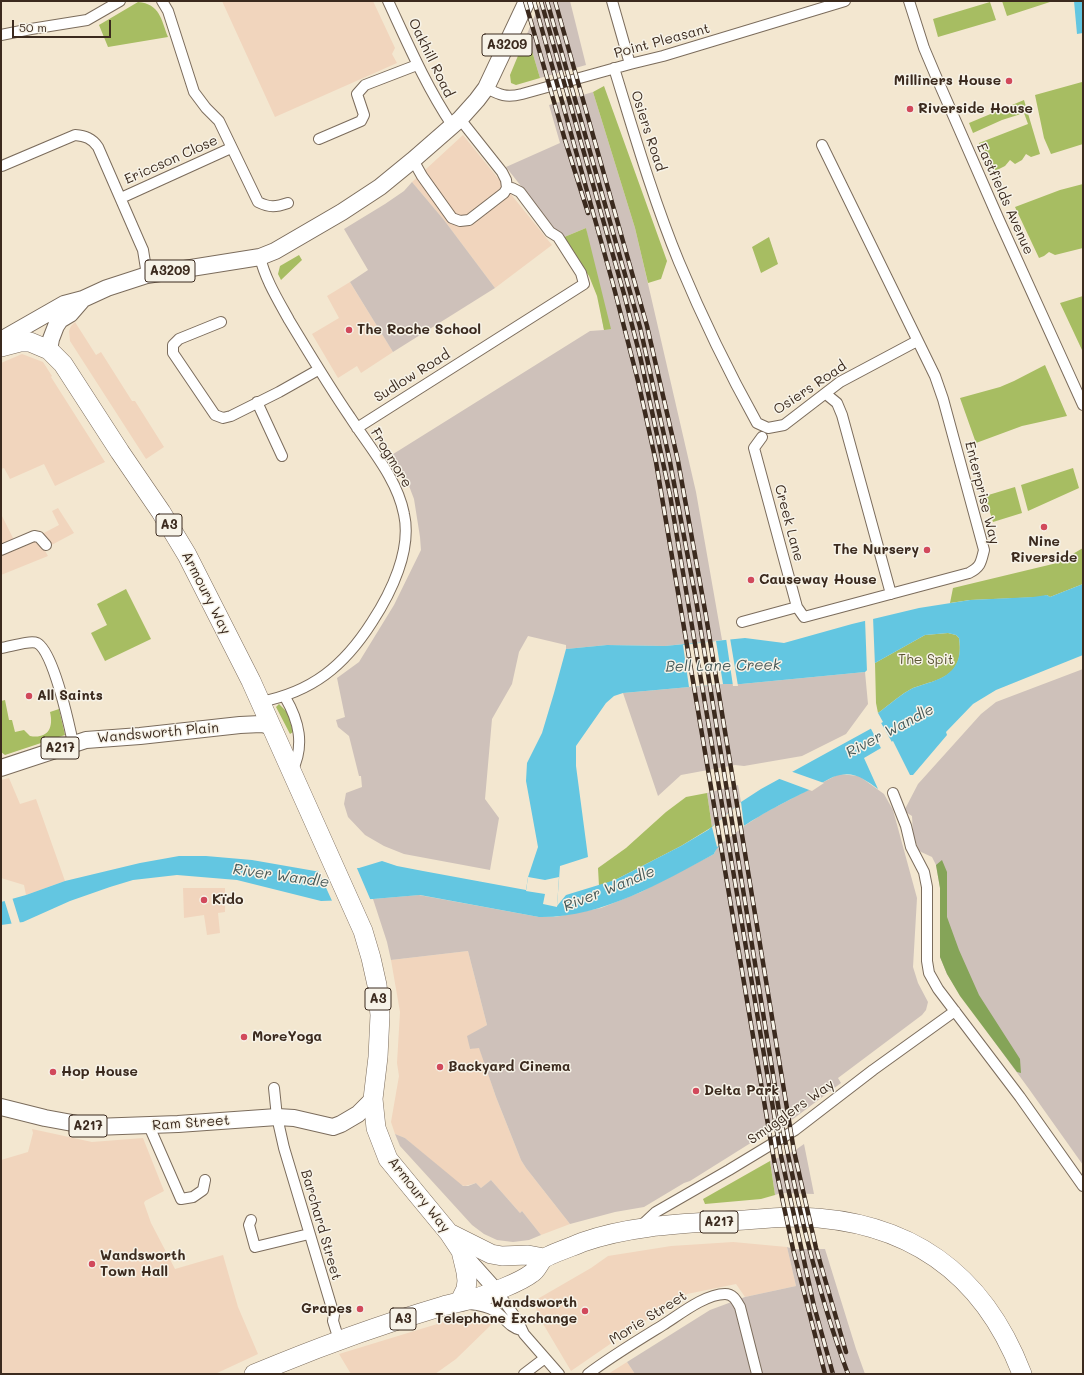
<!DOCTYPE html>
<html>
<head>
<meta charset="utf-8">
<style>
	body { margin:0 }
	#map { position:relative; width:1084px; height:1375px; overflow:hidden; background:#f3e7d0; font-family:Mali,sans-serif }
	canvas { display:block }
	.frame { position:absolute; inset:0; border:2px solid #3b2a1e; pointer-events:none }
	.scale { position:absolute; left:12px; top:20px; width:99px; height:18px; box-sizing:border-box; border:2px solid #3b2a1e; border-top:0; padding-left:5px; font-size:12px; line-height:14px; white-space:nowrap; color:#3b2a1e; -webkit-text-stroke:3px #f7f3e8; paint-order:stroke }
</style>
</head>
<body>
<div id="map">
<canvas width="1084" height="1375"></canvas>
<div class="frame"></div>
<div class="scale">50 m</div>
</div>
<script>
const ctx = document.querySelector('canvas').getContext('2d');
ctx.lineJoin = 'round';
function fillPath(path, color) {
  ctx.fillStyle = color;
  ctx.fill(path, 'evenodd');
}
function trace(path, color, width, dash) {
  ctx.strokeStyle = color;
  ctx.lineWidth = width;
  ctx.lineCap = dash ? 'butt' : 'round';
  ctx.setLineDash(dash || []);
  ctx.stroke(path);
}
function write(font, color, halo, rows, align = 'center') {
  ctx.font = font + ' Mali,sans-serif';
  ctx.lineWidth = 3;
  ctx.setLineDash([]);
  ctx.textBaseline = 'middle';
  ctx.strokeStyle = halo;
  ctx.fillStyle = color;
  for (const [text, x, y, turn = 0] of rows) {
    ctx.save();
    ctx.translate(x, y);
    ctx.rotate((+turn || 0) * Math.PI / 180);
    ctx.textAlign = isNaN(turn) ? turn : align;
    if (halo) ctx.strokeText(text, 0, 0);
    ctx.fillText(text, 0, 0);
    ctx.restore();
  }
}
fillPath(new Path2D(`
	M222,1H373L395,48L392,54L397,63L275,117Z
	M463,135L552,245L495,288L444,220L412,182Z
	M350,282L393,352L361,373L357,366L338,378L312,334L339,318L327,296Z
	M75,322L96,355L101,352L132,401H135L164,447L146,459L70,341L69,331L71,326Z
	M22,354L43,362L52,376L51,377L105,462L55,486L44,464L10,479L4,468L1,469V363Z
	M58,508L74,533L44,549L48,556L1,575V514L14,540L34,531L41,532L42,534L59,525L52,511Z
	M9,778L20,804L36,799L65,881L26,895L24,885L1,878V780Z
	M183,888H225V912L218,913L220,933L207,935L204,915L184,918Z
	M468,951L487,1025L468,1036L470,1049L479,1047L496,1097L521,1160L526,1168L570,1224L541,1235L522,1211L520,1213L491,1180L481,1188L476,1183L465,1186L460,1185L405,1138L395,1134L391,1122L399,1076L397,1063L400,1012L391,960Z
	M32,1129L92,1142L143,1138L164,1191L145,1201L144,1203L151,1223L175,1269L223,1255L238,1307L258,1354L215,1374H1V1160L28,1152L33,1133Z
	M733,1242L787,1247L796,1286L745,1297L736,1284L687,1294L629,1331L571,1371L539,1317L534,1301L591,1268L608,1256L671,1246Z
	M481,1316L492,1324L456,1359L435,1374H351L339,1354L447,1321Z
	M627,1362L635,1374H608Z`), '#f1d5bd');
fillPath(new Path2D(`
	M541,1H570L586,65L540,78L527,34Z
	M593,92L635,228L643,262L696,492L722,640L665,646L607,645L566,649V645L528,636L519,652L512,684L492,719L485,799L499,818L490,870L404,854L384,846L365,835L348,817L344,804L346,793L362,787L361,776H359L349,736L338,727L336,720L345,717L337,678L359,662L394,605L421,550L420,537L414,499L406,478L390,456L590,331L604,330L586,228L562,238L506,167L560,143L549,105Z
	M412,182L444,220L495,288L393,352L350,282L368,270L344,229L385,204L404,191Z
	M1083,669V1165L1029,1089L961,996L947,974L940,957V888L936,865L932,857L919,851L913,835L912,816L904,811L918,784L981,714L996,702Z
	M865,672L868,704L846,734L802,756L744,766L735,765L681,775L658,796L623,693L723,684H741Z
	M839,774L859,776L884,794L893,810L917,898L913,967L918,983L928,1002L926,1010L922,1015L838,1078L841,1083L793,1119L765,1134L690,1181L684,1183L644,1207L615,1212L570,1224L526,1168L521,1160L496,1097L479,1048L470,1049L467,1036L487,1025L468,951L391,960L387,942L373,899L419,895L539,917H555L601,908L641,892L714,854L717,847L744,826L766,812Z
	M738,785L741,802L712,827L707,793Z
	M395,1134L405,1138L463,1186H468L476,1183L481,1188L491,1180L520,1213L522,1211L541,1235L529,1240L513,1242L497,1240L484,1234L472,1225L400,1146Z
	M804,1144L814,1194L781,1193L775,1195L770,1161L794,1151Z
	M787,1247L793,1249H825L856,1349L865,1374H635L627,1362L710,1310L745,1297L796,1286Z`), '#cec1ba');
fillPath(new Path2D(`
	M1002,1H1050V2L1007,16Z
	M138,2C160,4 161,19 168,37L108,47L99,25Z
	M990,2L996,20L938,37L933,19Z
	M527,34L540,78L516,85L511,83L510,75Z
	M1082,82L1083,144L1051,154L1044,138L1035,95Z
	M604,86L667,261L661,279L648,283L635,228L593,92Z
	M1024,100L1040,154L1031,157L1026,154L1022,160L1015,164L1010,160L1005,166L993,172L979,143L1028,124L1024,113L1002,120L973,133L969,123Z
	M1083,184V248L1055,255L1049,252L1044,256L1039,258L1015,207L1060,190Z
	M586,228L611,329L604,330L597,296L589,276L562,238Z
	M769,237L778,264L761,273L752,247Z
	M299,255L302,260L281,280L278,274L280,266Z
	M1083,296V349L1082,350L1060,303Z
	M1045,365L1067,416L1022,426L976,443L960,398L1000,387L1014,381Z
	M1073,468L1079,488L1028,511L1021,485Z
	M1015,487L1022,513L993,522L985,496Z
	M1083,548V584L1050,597L1047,595L1041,597L970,600L950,603L953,588L1057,563Z
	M126,589L151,639L105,661L91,633L107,625L97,604Z
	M948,633L956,635L959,638C963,665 953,676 928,683C923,685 918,686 913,688C901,694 889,705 878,713L876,703L875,663L925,635Z
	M5,700L9,720H12L15,732L24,730L30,736C47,739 54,729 50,712L59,709L65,735L5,755L1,752V701Z
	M279,704L288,713L293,732L290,734L276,707Z
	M707,793L712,827L681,846L615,880L599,886L598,868L626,848L666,812L686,797Z
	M770,1161L775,1195L761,1199L705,1204L703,1199Z`), '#a7bd62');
fillPath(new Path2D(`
	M942,860L947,872V917L959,950L979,995L1020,1059L1021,1073L1017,1072L960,996L947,974L940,957V888L936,865Z`), '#85a458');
fillPath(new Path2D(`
	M1074,1H1083V33L1077,34Z
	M1083,584V655L996,690L973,704L946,732L947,735L913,775H910L893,741L864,758L878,789C865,780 856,772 840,775C832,776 822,783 815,787C791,799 724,831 714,854C660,883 602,918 539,917L420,895L373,899L321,901L237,880L177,875L133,880L110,887L70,901L23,922L1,925V902L26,895L65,881L140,863L179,856H206L252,860L315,871L359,868L382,861L397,866L423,871L526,890L528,877L538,847L526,781L527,763L542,733L554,693L566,649L607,645L665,646L745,638L784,643L852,624L919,608L970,600L1033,597L1047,595L1050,597ZM948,633L956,635L959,638C963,664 952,676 928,683C923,685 918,686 913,688C901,694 889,705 878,713L883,722L761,789L741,802L708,830L681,846L615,880L566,895L557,906L560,866L588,857L576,766V746L606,703L614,696L623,693L723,684H741L865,672L875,663L925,635Z`), '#63c6e1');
fillPath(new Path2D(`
	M873,617L875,666L867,672L865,619Z
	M726,638H730L738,686H733Z
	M716,641L723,684L689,687L683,645Z
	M880,721L897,751L895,752L892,744L882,750L870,727Z
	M790,771L824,783L812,791L777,778Z
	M741,802L744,826L717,847L712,827Z
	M356,866L371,901L333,903L317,868Z
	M528,877L545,880L559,877L557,907L543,904L545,894L526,891Z
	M12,897L20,923L12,925L4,899Z`), '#f3e7d0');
const street = new Path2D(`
	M162,1L168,11L194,92L206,108L219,121L258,202C270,208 276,207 288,203
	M388,1C408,44 426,86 452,125
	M612,1L630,64
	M909,1L924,48L935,74L999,220L1083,405
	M1,35L31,29L87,20L120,1
	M614,68C634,133 653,199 679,262C702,317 728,371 757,423L768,428L784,425L840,382L917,341
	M486,88C500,95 506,98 522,94L630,64L663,56L845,1
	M460,119L502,172L506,180L507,188
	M319,139L361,121L364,115L357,94L365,85L417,65
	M413,160L422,176L452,218L460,221L469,220L504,193L507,188
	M2,166L75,135C85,136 92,138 98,147L139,241L143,250L147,275
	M121,198L231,148
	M260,257C265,279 278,300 289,320C309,353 328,385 350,417C370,448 397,478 404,514C412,550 391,593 372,622C344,666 312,692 260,702
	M221,322L179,339L173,345V353L215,415L223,418L231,416L279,392L318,370
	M826,394L837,403L842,415L891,594
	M257,402L282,456
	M357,428L584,284L581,273L558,237L550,232L520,192L512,188H507
	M762,437L754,448L797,607L804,617L969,573C981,567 981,562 984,550L943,399L935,376L822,145
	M1,550L34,536L39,537L46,545
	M742,622L797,607
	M1,648C9,647 30,640 37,643C53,651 69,724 73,743
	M285,697C299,721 305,745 292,771
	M893,793L906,826L911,847L924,872L927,887V961L929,973L938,989L1020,1097L1083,1186
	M274,1088L277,1117L284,1148L334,1315L333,1321L339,1340
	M149,1126L181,1199L193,1197L203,1190L205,1180
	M251,1220L249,1225L255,1247L309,1234
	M641,1226L656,1212L729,1170L795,1130L873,1070L955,1011
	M496,1290L518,1321L524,1334L559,1374
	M470,1304C479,1305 487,1306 495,1311C504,1317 510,1328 521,1330
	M524,1374L545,1358
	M588,1374C612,1356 637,1341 663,1325C679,1315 705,1294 725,1294C733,1294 736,1300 740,1307L757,1374`);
const secondary = new Path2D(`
	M462,1252L496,1290`);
const primary = new Path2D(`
	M1,340L64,304L83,299L107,288L147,275L260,257L275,251L342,212L380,187L413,160L460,119L477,100L486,88L527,1
	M49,350L51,339L56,326L60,320L70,314L83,299
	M1,768L86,740L140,736L240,725L261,724L271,726
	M1,1107L45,1118L94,1127L178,1124L277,1117L294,1118L333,1127L341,1124L358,1114L373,1099`);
const highway = new Path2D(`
	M1,347L20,342H30L49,350L63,364L120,452L161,512L187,555L251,681L363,931L371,958L377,985L380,1015L378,1057L373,1099L376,1128L388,1159L449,1233L461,1251L466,1272L467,1281L466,1289L460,1301
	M451,1234L491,1254L502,1256L528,1255L544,1258
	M254,1374C316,1348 379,1325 443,1306C453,1303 463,1302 472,1299C487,1295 521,1282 532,1273C537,1270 539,1263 543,1259C550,1254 574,1246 583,1242C629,1226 677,1224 725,1221C749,1220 775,1217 799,1217C908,1220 983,1272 1022,1374`);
trace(street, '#7b6c5c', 12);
trace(secondary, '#7b6c5c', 16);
trace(primary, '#7b6c5c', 18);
trace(highway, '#7b6c5c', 20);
trace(street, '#fff', 10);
trace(secondary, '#fff', 14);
trace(primary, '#fff', 16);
trace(highway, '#fff', 19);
const rail = new Path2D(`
	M525,1L565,140L588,213
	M534,1L613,284L638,381L656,462L774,1160L793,1249L825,1374
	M541,1L624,294L640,356L670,495L781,1156L814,1306L833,1374
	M547,1L640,327L670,462L696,600L779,1111C797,1200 816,1289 848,1374
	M555,1L647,326L678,461L706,616L794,1151L816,1248L846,1352`);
trace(rail, '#3b2a1e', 4.5);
trace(rail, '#f7f3e8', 3, [9]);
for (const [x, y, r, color] of [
	[1009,81,4,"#d1495b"],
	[910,109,4,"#d1495b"],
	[349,330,4,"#d1495b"],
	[1044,527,4,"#d1495b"],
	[927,550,4,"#d1495b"],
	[751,580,4,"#d1495b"],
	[29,696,4,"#d1495b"],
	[204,900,4,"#d1495b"],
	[244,1037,4,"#d1495b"],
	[440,1067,4,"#d1495b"],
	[53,1072,4,"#d1495b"],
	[696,1091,4,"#d1495b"],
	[92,1264,4,"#d1495b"],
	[360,1309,4,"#d1495b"],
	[585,1311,4,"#d1495b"]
]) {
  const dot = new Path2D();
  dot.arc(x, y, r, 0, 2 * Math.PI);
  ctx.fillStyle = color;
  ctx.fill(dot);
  trace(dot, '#f7f3e8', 1.5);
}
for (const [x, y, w] of [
	[507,45,50],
	[170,271,50],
	[169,525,26],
	[60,748,38],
	[378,999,26],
	[88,1126,38],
	[719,1222,38],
	[403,1319,26]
]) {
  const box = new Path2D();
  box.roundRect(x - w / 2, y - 11, w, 22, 3);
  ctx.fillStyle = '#f7f3e8';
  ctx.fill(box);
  trace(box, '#3b2a1e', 1);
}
write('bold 13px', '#3b2a1e', null, [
	["A3209",507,45],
	["A3209",170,271],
	["A3",169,525],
	["A217",60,748],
	["A3",378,999],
	["A217",88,1126],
	["A217",719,1222],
	["A3",403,1319]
]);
write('14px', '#3b2a1e', '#f7f3e8', [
	["Point Pleasant",662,41,-15],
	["Oakhill Road",431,58,64],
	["Osiers Road",648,131,72],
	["Ericcson Close",171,160,-24],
	["Eastfields Avenue",1005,199,66],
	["Sudlow Road",412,376,-32],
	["Osiers Road",810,388,-34],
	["Frogmore",391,458,59],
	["Enterprise Way",982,493,76],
	["Creek Lane",789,523,75],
	["Armoury Way",206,593,63],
	["Wandsworth Plain",158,733,-5],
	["Smugglers Way",791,1112,-35],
	["Ram Street",191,1123,-4],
	["Armoury Way",419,1195,52],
	["Barchard Street",321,1225,74],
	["Morie Street",648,1318,-32]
]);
write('bold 14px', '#3b2a1e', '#f7f3e8', [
	["Milliners House",1001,81,"right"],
	["Riverside House",918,109],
	["The Roche School",357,330],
	["Nine",1044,542,"center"],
	["Riverside",1044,558,"center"],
	["The Nursery",919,550,"right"],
	["Causeway House",759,580],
	["All Saints",37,696],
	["Kïdo",212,900],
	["MoreYoga",252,1037],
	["Backyard Cinema",448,1067],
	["Hop House",61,1072],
	["Delta Park",704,1091],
	["Wandsworth",100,1256],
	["Town Hall",100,1272],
	["Wandsworth",577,1303,"right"],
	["Telephone Exchange",577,1319,"right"],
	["Grapes",352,1309,"right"]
], 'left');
write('14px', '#5b5632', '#f7f3e8', [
	["The Spit",926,660]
]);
write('italic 15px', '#475958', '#f7f3e8', [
	["Bell Lane Creek",723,666,-1],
	["River Wandle",890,731,-28],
	["River Wandle",281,876,8],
	["River Wandle",609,889,-22]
]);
</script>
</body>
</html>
